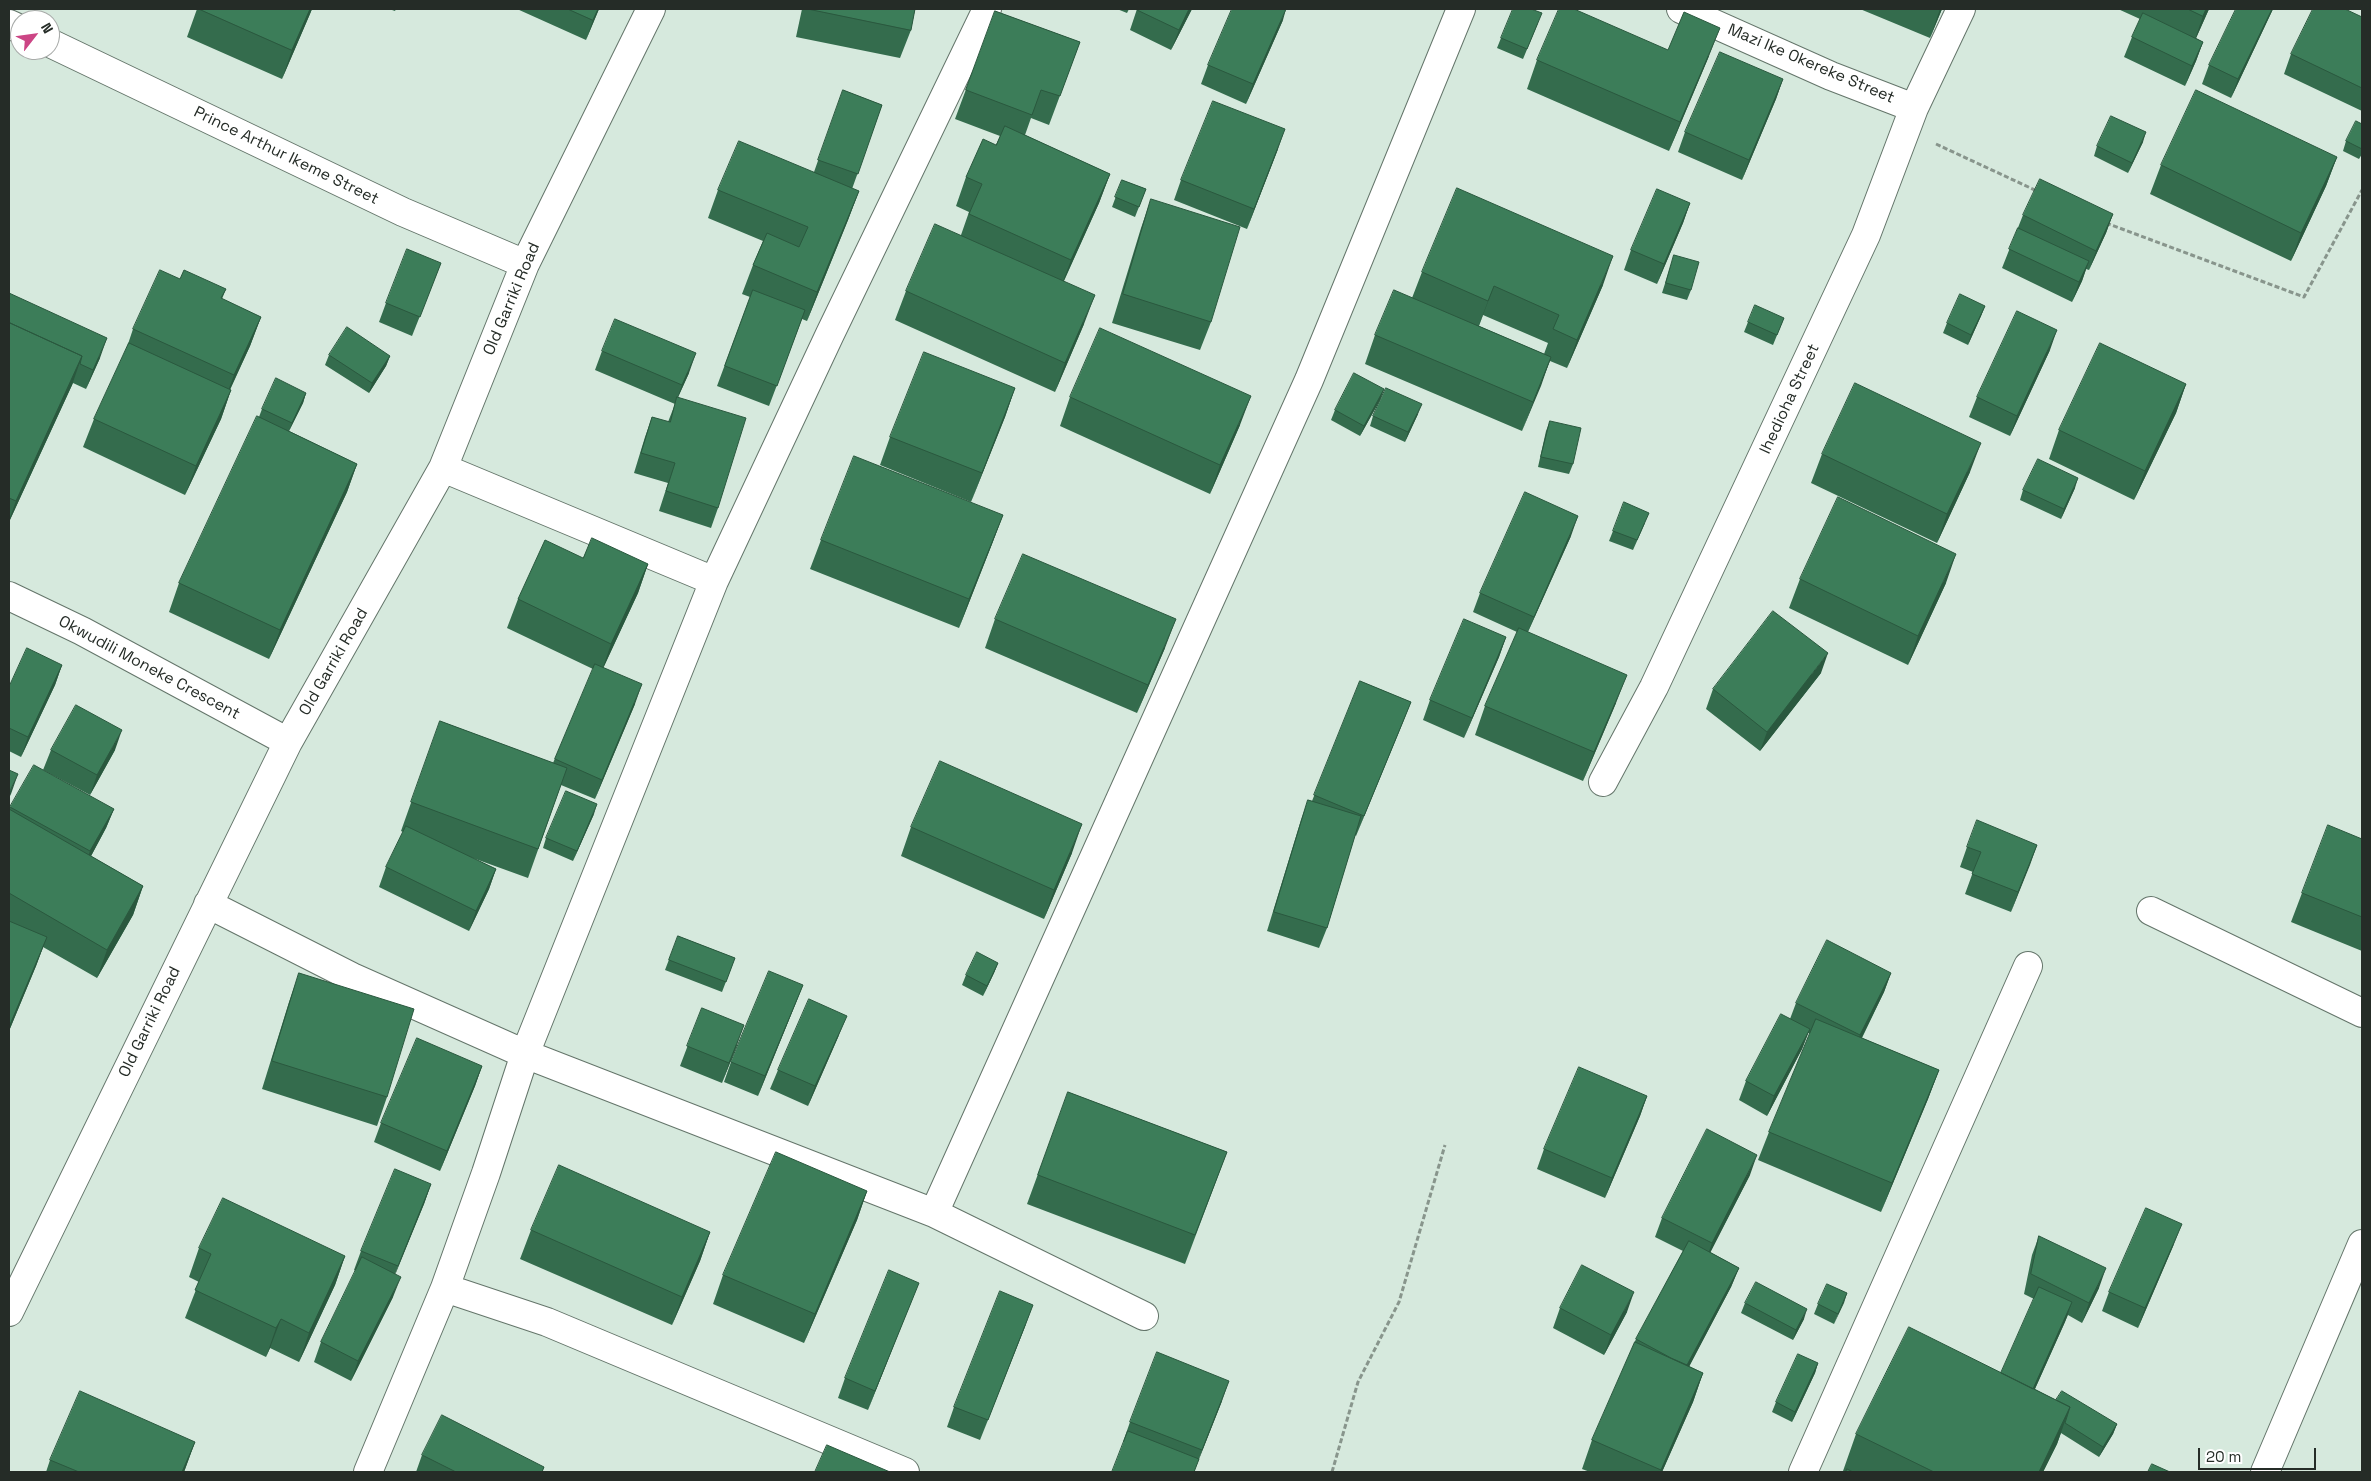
<!DOCTYPE html>
<html>
<head>
<meta charset="utf-8">
<style>
	body { margin:0 }
	#map { position:relative; width:2371px; height:1481px; overflow:hidden; background:#d6e9dd; font-family:"Space Grotesk",sans-serif }
	canvas { display:block }
	.frame { position:absolute; inset:0; border:10px solid #252c27; pointer-events:none }
	.north { position:absolute; left:10px; top:10px; width:50px; height:50px; box-sizing:border-box; background:#fff; border:1px solid #a8aba9; border-radius:50%; rotate:60deg; font-size:14px; font-weight:700; line-height:20px; text-align:center; color:#252c27 }
	.north::after { content:''; display:block; margin:auto; width:18px; height:22px; background:#cc4585; clip-path:polygon(50% 0,100% 100%,50% 72%,0 100%) }
	.scale { position:absolute; left:2198px; top:1448px; width:118px; height:22px; box-sizing:border-box; border:2px solid #252c27; border-top:0; padding-left:6px; font-size:15px; line-height:18px; white-space:nowrap; color:#252c27; -webkit-text-stroke:4px #fff; paint-order:stroke }
</style>
</head>
<body>
<div id="map">
<canvas width="2371" height="1481"></canvas>
<div class="frame"></div>
<div class="north">N</div>
<div class="scale">20 m</div>
</div>
<script>
const ctx = document.querySelector('canvas').getContext('2d');
ctx.lineJoin = 'round';
function trace(path, color, width, dash) {
  ctx.strokeStyle = color;
  ctx.lineWidth = width;
  ctx.lineCap = dash ? 'butt' : 'round';
  ctx.setLineDash(dash || []);
  ctx.stroke(path);
}
function fillPath(path, color) {
  ctx.fillStyle = color;
  ctx.fill(path, 'evenodd');
}
function write(font, color, halo, rows, align = 'center') {
  ctx.font = font + ' "Space Grotesk",sans-serif';
  ctx.lineWidth = 5;
  ctx.setLineDash([]);
  ctx.textBaseline = 'middle';
  ctx.strokeStyle = halo;
  ctx.fillStyle = color;
  for (const [text, x, y, turn = 0] of rows) {
    ctx.save();
    ctx.translate(x, y);
    ctx.rotate((+turn || 0) * Math.PI / 180);
    ctx.textAlign = isNaN(turn) ? turn : align;
    if (halo) ctx.strokeText(text, 0, 0);
    ctx.fillText(text, 0, 0);
    ctx.restore();
  }
}
const minor = new Path2D(`
	M1681,9L1831,76L1914,108
	M9,24L20,29
	M50,43L403,212L525,264
	M443,468L714,581
	M9,596L82,631L288,742
	M1603,782L1654,687L1866,235L1914,108L1961,9
	M208,904L352,977L525,1054L934,1213L1144,1316
	M2151,911L2362,1013
	M934,1213L1309,380L1461,9
	M445,1288L547,1322L905,1472
	M9,1312L288,742L443,468L525,264L651,9
	M368,1472L445,1288L486,1173L525,1054L714,581L830,334L987,9
	M1803,1472L2028,966
	M2265,1472L2362,1244`);
trace(minor, '#64756a', 30);
trace(new Path2D(`
	M1936,144L2037,191
	M2106,223L2304,297L2362,190
	M1332,1472L1358,1382L1399,1302L1445,1145`), '#88958c', 3, [5, 2.5]);
trace(minor, '#fff', 28);
fillPath(new Path2D(`
	M197,9H312L282,79L187,37Z
	M389,9H396L395,11Z
	M517,9H599L586,40Z
	M802,9H915L911,30L900,58L796,37Z
	M1117,9H1129L1127,13Z
	M1137,9H1192L1171,50L1130,30Z
	M1860,9H1942L1930,38Z
	M2118,9H2209L2196,38L2203,42L2196,61L2185,86L2124,57L2132,37L2140,19Z
	M2273,9L2231,98L2202,84L2209,65Z
	M995,11L1080,42L1049,125L1031,118L1025,135L1110,174L1099,203L1064,281L1084,324L1055,392L895,320L906,291L961,235L969,212L956,206L966,177L996,145L1000,136L955,119Z
	M2362,17V111L2284,74L2291,54Z
	M1283,20L1246,104L1201,84L1208,65Z
	M1538,23L1523,59L1497,48L1501,38Z
	M1668,50L1709,56L1669,151L1527,89L1537,60Z
	M1783,79L1776,99L1742,180L1678,152L1685,132Z
	M843,90L882,105L852,189L859,191L848,220L807,321L802,319L769,406L717,386L750,297L742,294L753,265L763,241L708,218L718,190L814,172Z
	M2362,124V154L2359,159L2343,151L2346,141Z
	M2143,142L2128,173L2094,156L2097,146Z
	M1278,149L1247,229L1174,200L1181,180Z
	M2337,157L2326,186L2291,261L2150,194L2161,165Z
	M1122,180L1146,189L1135,217L1112,207Z
	M1151,199L1211,322L1200,350L1112,323L1141,228Z
	M1690,203L1683,223L1657,284L1624,270L1631,250Z
	M2113,214L2106,233L2089,270L2086,269L2082,281L2072,302L2002,268L2023,215Z
	M1674,255L1691,290L1687,300L1662,293Z
	M441,263L412,336L379,322L386,303Z
	M1422,272L1603,285L1567,368L1550,361L1522,431L1365,364L1375,335L1412,298ZM1483,315L1548,343L1544,354L1479,326Z
	M180,279L226,289L222,299L261,317L250,346L230,390H231L221,419L185,495L83,447L94,419L127,347L133,329Z
	M9,293L100,358L86,389L73,383L9,522Z
	M1985,306L1981,316L1968,345L1943,333L1947,323Z
	M1784,318L1773,345L1744,332L1748,322Z
	M2050,350L2010,436L1969,417L1977,397Z
	M602,351L689,373L678,397L718,508L711,528L659,511L668,483L634,473L645,437L652,417L668,422L675,404L595,370Z
	M329,355L390,356L386,366L369,393L325,365Z
	M2186,384L2176,413L2134,500L2049,459L2059,430Z
	M1015,388L1005,417L971,502L880,465L890,437Z
	M1384,389L1380,400L1360,436L1331,420L1335,410Z
	M306,393L303,403L289,431L357,464L347,492L269,659L169,612L179,583L259,417L262,409Z
	M1070,397L1240,425L1210,494L1060,426Z
	M1418,414L1405,442L1370,426L1373,416Z
	M1550,421L1573,464L1569,474L1538,467L1546,431Z
	M1822,454L1970,472L1937,543L1811,483Z
	M2075,488L2061,519L2020,500L2023,490Z
	M1003,515L992,544L959,628L810,569L821,540Z
	M1645,523L1633,550L1609,541L1613,531Z
	M1571,536L1528,632L1616,703L1583,781L1475,735L1485,706L1517,632L1473,612L1480,593Z
	M583,558L648,564L638,593L603,668L635,704L595,799L561,785L528,878L470,857L496,869L489,889L469,931L379,887L386,867L403,832L401,831L440,721L553,763L593,669L507,628L518,599Z
	M1800,579L1946,583L1908,665L1789,608Z
	M995,619L1165,648L1137,713L985,648Z
	M1506,637L1499,657L1464,738L1423,720L1430,700Z
	M62,665L55,685L21,757L9,751V687Z
	M1821,673L1760,751L1706,709L1713,689Z
	M1360,681L1411,702L1403,722L1356,836L1355,835L1327,928L1319,948L1267,931L1301,820L1308,800L1312,801Z
	M51,750H115L90,795L43,770Z
	M10,807L114,809L106,828L91,856L143,886L133,915L97,978L43,947L36,966L9,1031V809H10Z
	M594,814L573,861L543,848L546,838Z
	M911,827L1072,853L1044,919L901,856Z
	M2362,839V951L2291,922L2302,893Z
	M2037,845L2011,912L1965,894L1973,872L1960,867L1967,847Z
	M678,936L735,958L722,992L665,970Z
	M998,963L994,973L983,996L962,985L966,975Z
	M299,973L387,1097L377,1126L262,1089L289,1002Z
	M1891,973L1884,992L1862,1038L1939,1070L1928,1099L1881,1212L1758,1160L1769,1132L1810,1033H1808L1802,1049L1767,1116L1739,1100L1746,1081L1790,1019L1796,1003Z
	M803,985L795,1005L758,1096L724,1082L731,1062Z
	M702,1008L737,1045L722,1083L680,1066Z
	M839,1035L808,1106L770,1089L778,1070Z
	M482,1066L475,1086L440,1171L374,1142L381,1123Z
	M1068,1092L1227,1152L1185,1264L1027,1204Z
	M1647,1096L1640,1116L1605,1198L1537,1169L1544,1149Z
	M1750,1175L1710,1252L1739,1268L1731,1287L1689,1366L1703,1373L1693,1402L1662,1472H1590L1582,1469L1592,1440L1636,1339L1683,1251L1655,1237L1662,1218Z
	M431,1184L424,1204L395,1274L393,1297L351,1381L314,1362L321,1342L356,1271L354,1270L361,1251Z
	M867,1191L857,1220L804,1343L713,1304L723,1275Z
	M531,1230L710,1232L700,1261L672,1325L520,1259Z
	M2039,1236L2099,1288L2082,1323L2068,1315L2035,1389L2056,1400L2117,1424L2113,1434L2099,1457L2061,1433L2057,1444L2043,1472H1846L1843,1471L1856,1434L2001,1373L2034,1299L2024,1294L2032,1255Z
	M2174,1244L2138,1328L2102,1311L2109,1292Z
	M199,1248L345,1256L335,1285L299,1362L270,1348L266,1357L185,1318L199,1282L189,1277Z
	M1847,1293L1834,1324L1814,1314L1818,1304Z
	M911,1302L868,1410L838,1398L845,1378Z
	M1745,1303L1804,1319L1793,1340L1741,1313Z
	M1560,1308L1627,1312L1604,1355L1553,1328Z
	M1026,1324L980,1440L947,1427L954,1407Z
	M1818,1363L1815,1373L1792,1422L1772,1412L1776,1402Z
	M1222,1401L1198,1461L1123,1442L1130,1422Z
	M195,1442L184,1472H46L50,1460Z
	M422,1455L544,1467L542,1472H416Z`), '#346c4d');
fillPath(new Path2D(`
	M310,9H312L310,14L282,79L292,50Z
	M598,9H599L586,40L593,20Z
	M1189,9H1192L1171,50L1179,30Z
	M1286,9L1283,20L1246,104L1253,84Z
	M1940,9H1942L1930,38Z
	M2206,9H2209L2193,45L2203,16Z
	M2272,9H2273L2231,98L2238,79Z
	M1720,28L1709,56L1669,151L1680,122Z
	M2203,42L2196,61L2185,86L2192,66Z
	M1783,79L1776,99L1742,180L1749,160Z
	M1285,129L1278,149L1247,229L1254,209Z
	M2146,132L2143,142L2128,173L2132,163Z
	M2337,157L2326,186L2291,261L2301,233Z
	M1110,174L1099,203L1060,289L1071,260Z
	M859,191L848,220L807,321L817,292Z
	M1690,203L1683,223L1657,284L1664,264Z
	M2113,214L2106,233L2089,270L2096,251Z
	M1613,256L1603,285L1567,368L1577,340Z
	M2089,261L2082,281L2072,302L2079,282Z
	M1494,286L1483,315L1477,330L1488,301Z
	M1095,295L1084,324L1055,392L1065,363Z
	M1985,306L1981,316L1968,345L1971,335Z
	M261,317L250,346L223,404L234,375Z
	M2057,330L2050,350L2010,436L2017,416Z
	M107,338L100,358L86,389L93,370Z
	M696,353L689,373L675,404L682,385Z
	M82,356L72,385L9,522V520L16,501Z
	M390,356L386,366L369,393L372,383Z
	M1551,357L1541,386L1522,431L1533,402Z
	M2186,384L2176,413L2134,500L2145,471Z
	M1015,388L1005,417L971,502L982,473Z
	M1384,389L1380,400L1360,436L1364,426Z
	M231,390L221,419L185,495L196,466Z
	M306,393L303,403L288,433L292,423Z
	M1251,396L1240,425L1210,494L1220,465Z
	M1422,404L1418,414L1405,442L1408,432Z
	M1981,443L1970,472L1937,543L1947,514Z
	M357,464L347,492L269,659L280,630Z
	M2078,478L2075,488L2061,519L2064,509Z
	M1003,515L992,544L959,628L969,599Z
	M1578,516L1571,536L1526,636L1534,617Z
	M1956,554L1946,583L1908,665L1918,636Z
	M648,564L638,593L601,673L611,644Z
	M1176,619L1165,648L1137,713L1148,685Z
	M1506,637L1499,657L1464,738L1472,718Z
	M1828,653L1821,673L1760,751L1767,732Z
	M62,665L55,685L21,757L28,737Z
	M1627,675L1616,703L1583,781L1594,752Z
	M642,684L635,704L595,799L602,780Z
	M1411,702L1403,722L1356,836L1364,816Z
	M122,730L115,750L90,795L97,775Z
	M18,774L11,794L9,798V793Z
	M597,804L594,814L573,861L577,851Z
	M114,809L106,828L83,871L90,851Z
	M1082,824L1072,853L1044,919L1054,890Z
	M2037,845L2030,865L2011,912L2018,892Z
	M496,869L489,889L469,931L476,911Z
	M143,886L133,915L97,978L107,950Z
	M47,937L36,966L9,1031V1027Z
	M998,963L994,973L983,996L987,986Z
	M1891,973L1884,992L1853,1055L1860,1035Z
	M803,985L795,1005L758,1096L765,1076Z
	M847,1016L839,1035L808,1106L815,1086Z
	M744,1025L737,1045L722,1083L729,1063Z
	M1810,1029L1802,1049L1767,1116L1774,1096Z
	M482,1066L475,1086L440,1171L447,1151Z
	M1939,1070L1928,1099L1881,1212L1892,1183Z
	M1647,1096L1640,1116L1605,1198L1612,1178Z
	M1757,1155L1750,1175L1705,1263L1712,1243Z
	M431,1184L424,1204L391,1285L398,1266Z
	M867,1191L857,1220L804,1343L815,1314Z
	M2182,1224L2174,1244L2138,1328L2145,1308Z
	M710,1232L700,1261L672,1325L682,1297Z
	M345,1256L335,1285L299,1362L309,1333Z
	M1739,1268L1731,1287L1679,1386L1686,1367Z
	M2106,1268L2099,1288L2082,1323L2089,1303Z
	M401,1277L393,1297L351,1381L358,1361Z
	M919,1283L911,1302L868,1410L875,1391Z
	M1634,1292L1627,1312L1604,1355L1611,1335Z
	M1847,1293L1844,1303L1834,1324L1838,1314Z
	M2072,1302L2065,1322L2024,1413L2031,1393Z
	M1033,1305L1026,1324L980,1440L988,1420Z
	M1807,1309L1804,1319L1793,1340L1796,1330Z
	M281,1319L270,1348L266,1357L276,1328Z
	M1818,1363L1815,1373L1792,1422L1795,1412Z
	M1703,1373L1693,1402L1662,1472H1660Z
	M1229,1381L1222,1401L1194,1472L1202,1450Z
	M2070,1407L2057,1444L2043,1472H2039Z
	M2117,1424L2113,1434L2099,1457L2103,1447Z
	M195,1442L184,1472H182Z`), '#2a583e');
const building = new Path2D(`
	M199,9H310L292,50Z
	M568,9H598L593,20Z
	M808,9H915L911,30Z
	M1137,9H1189L1179,30L1137,10Z
	M1232,9H1286L1253,84L1208,65Z
	M1513,9H1531L1542,13L1527,49L1501,38Z
	M1559,9H1574L1668,50L1684,12L1720,28L1680,122L1537,60Z
	M2188,9H2206L2203,16Z
	M2236,9H2272L2238,79L2209,65Z
	M2313,9H2345L2362,17V88L2291,54Z
	M995,11L1080,42L1060,96L1041,90L1032,115L966,90Z
	M2143,13L2203,42L2192,66L2132,37Z
	M1720,52L1783,79L1749,160L1685,132Z
	M843,90L882,105L858,174L818,160Z
	M2196,90L2337,157L2301,233L2161,165Z
	M1213,101L1285,129L1254,209L1181,180Z
	M2111,116L2146,132L2132,163L2097,146Z
	M2356,121L2362,124V149L2346,141Z
	M1005,126L1110,174L1071,260L969,214L982,184L966,177L983,139L996,145Z
	M739,141L859,191L817,292L753,265L767,233L799,247L808,227L718,190Z
	M2040,179L2113,214L2096,251L2023,215Z
	M1122,180L1146,189L1139,207L1115,197Z
	M1457,188L1613,256L1577,340L1553,329L1559,315L1494,286L1488,301L1422,272Z
	M1657,189L1690,203L1664,264L1631,250Z
	M1151,199L1240,227L1211,322L1123,294Z
	M935,224L1095,295L1065,363L906,291Z
	M2018,228L2089,261L2079,282L2009,249Z
	M407,249L441,263L420,317L386,303Z
	M1674,255L1699,262L1691,290L1666,283Z
	M160,270L180,279L184,270L226,289L221,298L261,317L234,375L133,329Z
	M753,290L805,310L777,386L725,366Z
	M1394,290L1551,357L1533,402L1375,335Z
	M9,293L107,338L93,370L80,364L82,356L10,323L9,326Z
	M1960,294L1985,306L1971,335L1947,323Z
	M1755,305L1784,318L1777,335L1748,322Z
	M2017,311L2057,330L2017,416L1977,397Z
	M615,319L696,353L682,385L602,351Z
	M10,323L82,356L16,501L9,498V326Z
	M347,327L390,356L372,383L329,355Z
	M1100,328L1251,396L1220,465L1070,397Z
	M129,343L231,390L196,466L94,419Z
	M2100,343L2186,384L2145,471L2059,430Z
	M924,352L1015,388L982,473L890,437Z
	M1354,373L1384,389L1364,426L1335,410Z
	M276,378L306,393L292,423L262,409Z
	M1855,383L1981,443L1947,514L1822,454Z
	M1386,388L1422,404L1408,432L1373,416Z
	M677,397L746,418L718,508L666,491L675,463L641,453L652,417L670,422Z
	M257,416L357,464L280,630L179,583Z
	M1550,421L1581,428L1573,464L1541,457Z
	M854,456L1003,515L969,599L821,540Z
	M2038,459L2078,478L2064,509L2023,490Z
	M1525,492L1578,516L1534,617L1480,593Z
	M1838,497L1956,554L1918,636L1800,579Z
	M1624,502L1649,513L1637,540L1613,531Z
	M592,538L648,564L611,644L518,599L545,540L583,558Z
	M1023,554L1176,619L1148,685L995,619Z
	M1773,611L1828,653L1767,732L1713,689Z
	M1464,619L1506,637L1472,718L1430,700Z
	M1519,628L1627,675L1594,752L1485,706Z
	M27,648L62,665L28,737L9,728V687Z
	M595,664L642,684L602,780L555,759Z
	M1360,681L1411,702L1364,816L1314,795Z
	M76,705L122,730L97,775L51,750Z
	M440,721L567,768L538,849L411,802Z
	M940,761L1082,824L1054,890L911,827Z
	M34,765L114,809L90,851L10,807Z
	M9,770L18,774L9,793Z
	M566,791L597,804L577,851L546,838Z
	M1308,800L1361,816L1327,928L1274,912Z
	M9,809L143,886L107,950L9,893Z
	M1977,820L2037,845L2018,892L1972,874L1981,852L1967,847Z
	M2328,825L2362,839V917L2302,893Z
	M406,826L496,869L476,911L386,867Z
	M9,921L47,937L9,1027Z
	M678,936L735,958L726,982L669,960Z
	M1827,940L1891,973L1860,1035L1796,1003Z
	M977,952L998,963L987,986L966,975Z
	M769,971L803,985L765,1076L731,1062Z
	M299,973L414,1009L387,1097L272,1061Z
	M809,999L847,1016L815,1086L778,1070Z
	M702,1008L744,1025L729,1063L687,1046Z
	M1781,1014L1810,1029L1774,1096L1746,1081Z
	M1816,1019L1939,1070L1892,1183L1769,1132Z
	M417,1038L482,1066L447,1151L381,1123Z
	M1579,1067L1647,1096L1612,1178L1544,1149Z
	M1068,1092L1227,1152L1195,1235L1038,1175Z
	M1707,1129L1757,1155L1712,1243L1662,1218Z
	M776,1152L867,1191L815,1314L723,1275Z
	M559,1165L710,1232L682,1297L531,1230Z
	M395,1169L431,1184L398,1266L361,1251Z
	M223,1198L345,1256L309,1333L281,1319L276,1328L195,1290L211,1254L199,1248Z
	M2146,1208L2182,1224L2145,1308L2109,1292Z
	M2039,1236L2106,1268L2089,1303L2031,1274Z
	M1689,1241L1739,1268L1687,1365L1671,1358L1636,1339Z
	M362,1257L401,1277L358,1361L321,1342Z
	M1582,1265L1634,1292L1611,1335L1560,1308Z
	M889,1270L919,1283L875,1391L845,1378Z
	M1756,1282L1807,1309L1796,1330L1745,1303Z
	M1827,1284L1847,1293L1838,1314L1818,1304Z
	M2039,1287L2072,1302L2033,1389L2001,1373Z
	M1000,1291L1033,1305L988,1420L954,1407Z
	M1909,1327L2070,1407L2039,1472H1934L1856,1434Z
	M1635,1342L1703,1373L1661,1470L1592,1440Z
	M1157,1352L1229,1381L1202,1450L1130,1422Z
	M1798,1354L1818,1363L1795,1412L1776,1402Z
	M80,1391L195,1442L182,1472H79L50,1460Z
	M2062,1391L2117,1424L2103,1447L2065,1423L2070,1407L2056,1400Z
	M442,1415L544,1467L542,1472H456L422,1455Z
	M1128,1431L1199,1459L1194,1472H1112Z
	M827,1445L890,1472H815Z
	M2152,1464L2170,1472H2148Z
	M1847,1469L1853,1472H1846Z`);
fillPath(building, '#3c7d59');
trace(building, '#2a583e', 1);
write('16px', '#252c27', '#fff', [
	["Mazi Ike Okereke Street",1811,64,23],
	["Prince Arthur Ikeme Street",286,156,26],
	["Old Garriki Road",512,299,-67],
	["Ihedioha Street",1790,399,-65],
	["Old Garriki Road",334,662,-60],
	["Okwudili Moneke Crescent",149,668,28],
	["Old Garriki Road",150,1022,-64]
]);
</script>
</body>
</html>
